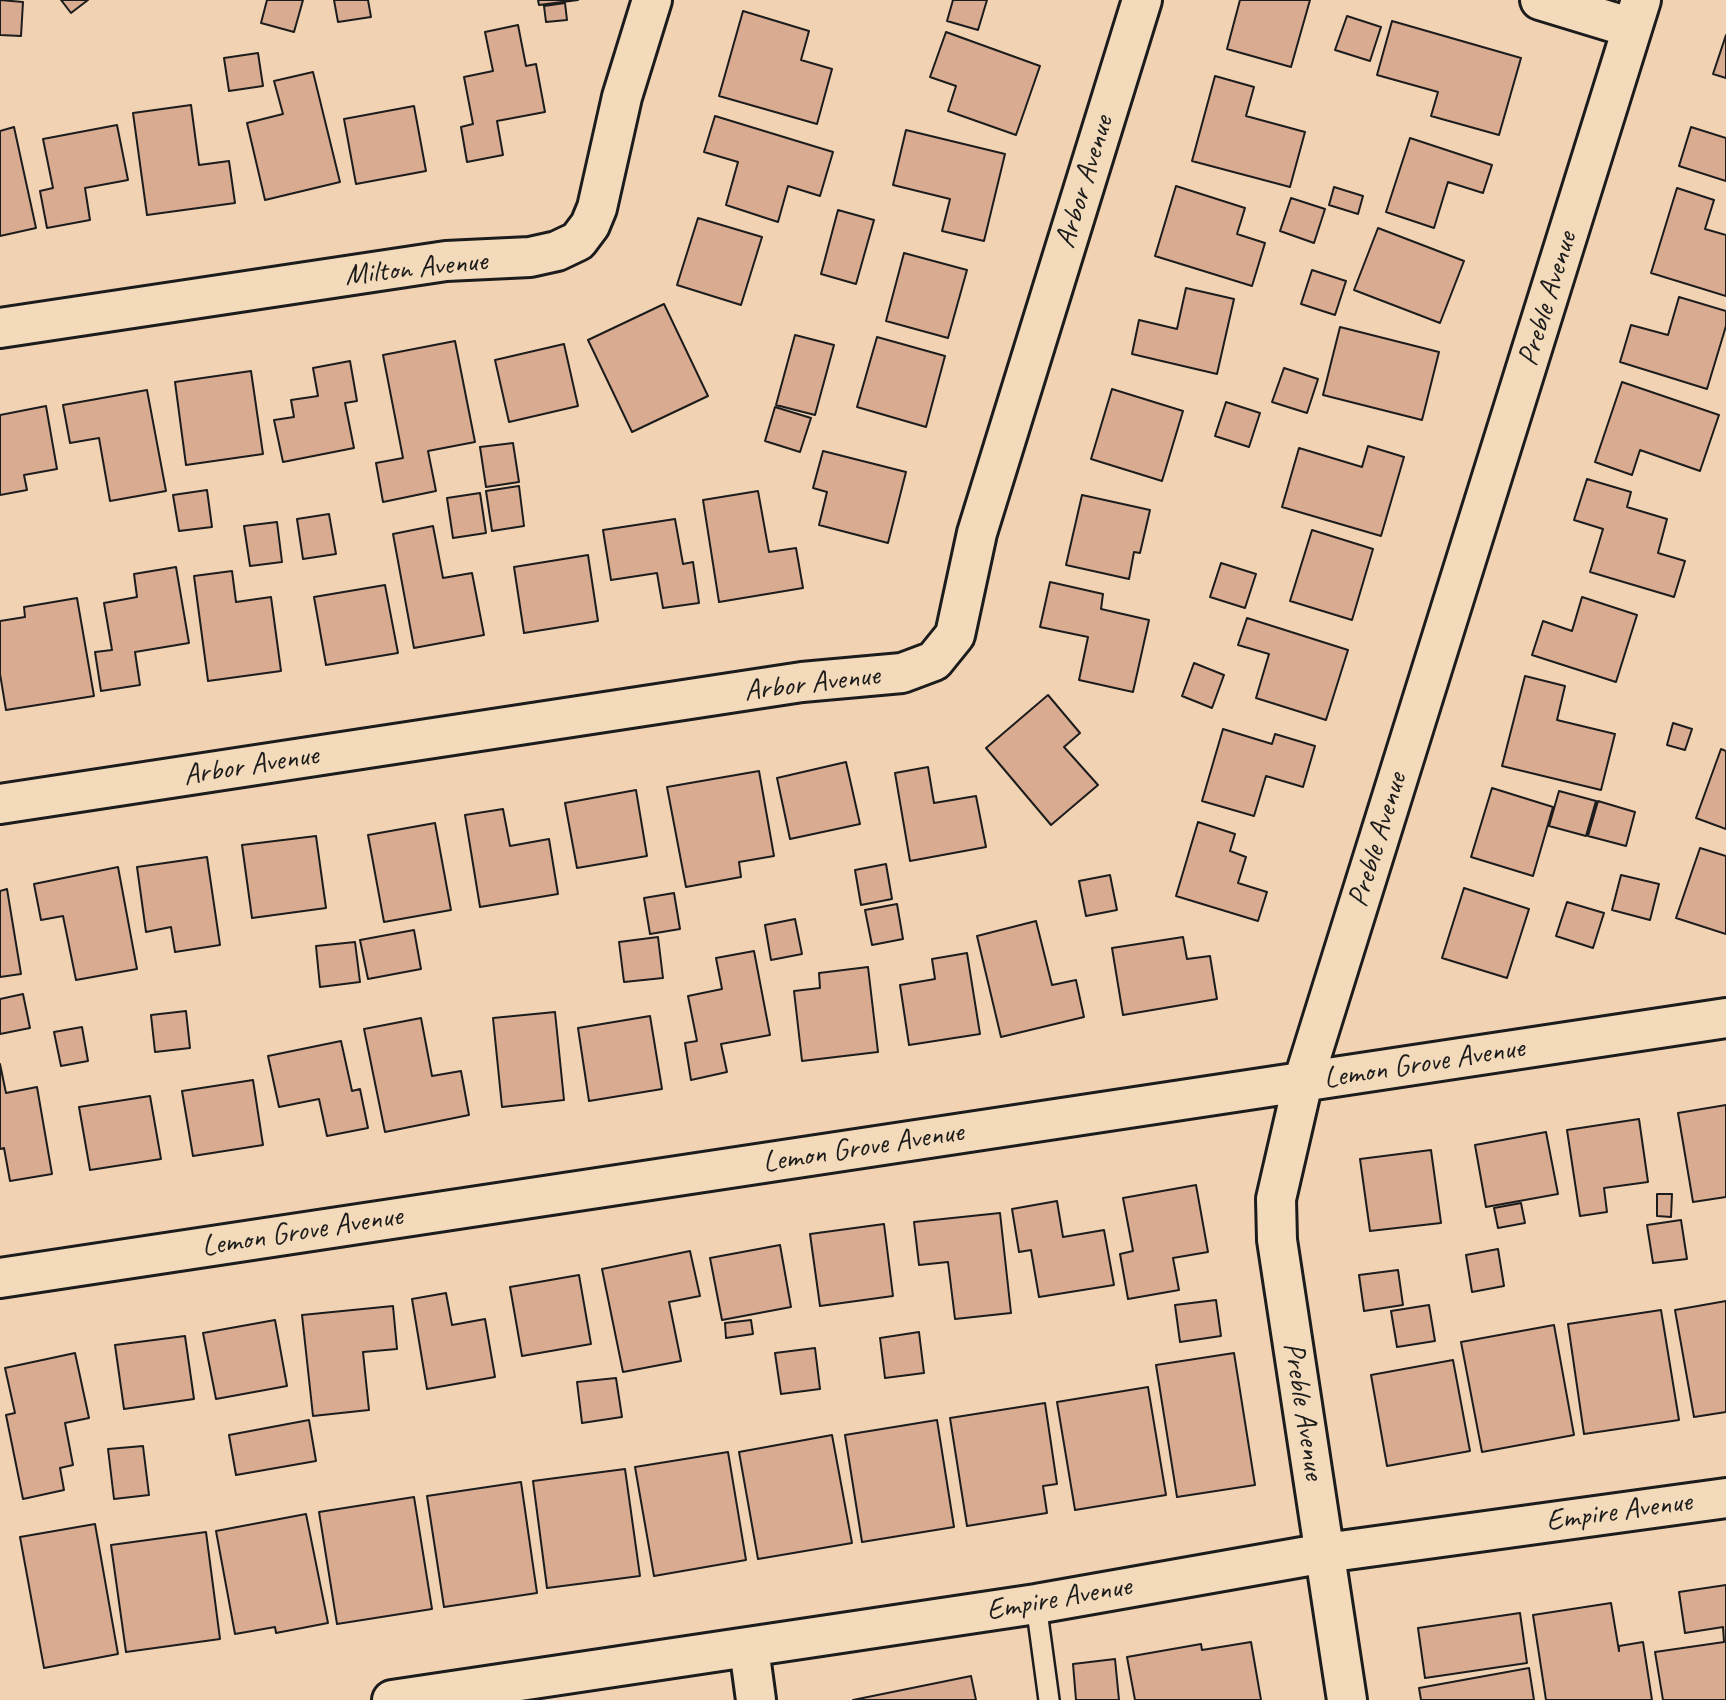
<!DOCTYPE html>
<html>
<head>
<meta charset="utf-8">
<style>
	body { margin:0 }
	canvas { display:block; background:#f1d3b4 }
</style>
</head>
<body>
<canvas width="1726" height="1700"></canvas>
<script>
const ctx = document.querySelector('canvas').getContext('2d');
ctx.lineJoin = 'round';
function fillPath(path, color) {
  ctx.fillStyle = color;
  ctx.fill(path, 'evenodd');
}
function trace(path, color, width, dash) {
  ctx.strokeStyle = color;
  ctx.lineWidth = width;
  ctx.lineCap = dash ? 'butt' : 'round';
  ctx.setLineDash(dash || []);
  ctx.stroke(path);
}
function write(font, color, halo, rows, align = 'center') {
  ctx.font = font + ' Caveat,sans-serif';
  ctx.lineWidth = 7;
  ctx.setLineDash([]);
  ctx.textBaseline = 'middle';
  ctx.strokeStyle = halo;
  ctx.fillStyle = color;
  for (const [text, x, y, turn = 0] of rows) {
    ctx.save();
    ctx.translate(x, y);
    ctx.rotate((+turn || 0) * Math.PI / 180);
    ctx.textAlign = isNaN(turn) ? turn : align;
    if (halo) ctx.strokeText(text, 0, 0);
    ctx.fillText(text, 0, 0);
    ctx.restore();
  }
}
const building = new Path2D(`
	M0,0L23,2L21,36L0,35Z
	M61,0H88L71,13Z
	M267,0H303L294,32L261,23Z
	M334,0H368L371,17L338,22Z
	M538,0H578L539,5Z
	M953,0H987L978,30L947,21Z
	M1240,0H1310L1291,67L1227,49Z
	M565,3L567,20L546,22L544,6Z
	M743,11L809,31L801,60L832,69L817,124L719,96Z
	M1347,16L1381,27L1370,61L1335,50Z
	M1392,21L1521,58L1499,135L1431,116L1438,92L1377,75Z
	M518,25L526,66L536,64L545,112L497,121L503,155L467,162L461,127L473,124L464,77L493,71L485,32Z
	M946,32L1040,66L1016,135L948,111L956,86L930,77Z
	M1726,35V78L1713,74Z
	M258,53L263,86L229,91L224,58Z
	M313,72L340,182L265,200L247,123L283,114L274,81Z
	M1215,76L1254,87L1246,116L1305,132L1290,187L1192,161Z
	M191,105L199,165L229,161L235,203L147,215L133,113Z
	M414,106L426,171L356,184L344,119Z
	M715,116L833,152L820,196L788,186L778,222L726,205L738,162L704,152Z
	M117,125L128,180L85,188L90,220L47,228L40,191L53,188L43,139Z
	M14,127L36,228L0,236V131Z
	M1691,127L1726,138V181L1679,166Z
	M906,130L1005,154L984,241L942,231L950,199L893,185Z
	M1410,138L1492,165L1483,193L1448,182L1434,228L1386,212Z
	M1176,186L1245,208L1237,234L1265,243L1252,286L1155,256Z
	M1334,187L1363,196L1358,214L1329,205Z
	M1677,188L1714,200L1705,229L1726,235V296L1651,273Z
	M1291,198L1325,209L1314,243L1280,231Z
	M838,210L874,220L856,284L821,274Z
	M698,218L762,237L741,305L677,285Z
	M1378,228L1464,261L1440,323L1354,290Z
	M904,253L967,270L948,338L886,321Z
	M1312,270L1346,281L1335,315L1301,304Z
	M1186,288L1234,299L1217,374L1132,354L1139,320L1177,329Z
	M1679,297L1726,311V326L1707,389L1620,362L1631,325L1668,335Z
	M664,304L708,396L632,432L588,340Z
	M1340,327L1439,352L1422,420L1323,395Z
	M795,335L834,345L815,415L776,405Z
	M877,337L945,356L926,427L857,407Z
	M455,341L475,442L428,451L436,491L383,502L376,463L403,458L383,355Z
	M564,344L578,406L509,422L495,360Z
	M350,361L357,401L345,403L354,448L283,462L274,420L294,417L291,400L318,396L313,368Z
	M1284,368L1318,379L1307,413L1272,402Z
	M251,371L263,454L186,465L175,382Z
	M1622,382L1719,415L1700,471L1640,450L1632,475L1595,462Z
	M1112,389L1183,411L1162,481L1091,459Z
	M147,390L166,491L110,501L99,438L70,443L63,405Z
	M1226,402L1260,413L1249,447L1215,436Z
	M46,406L57,469L24,475L27,490L0,495V415Z
	M775,407L811,418L800,452L765,441Z
	M513,443L519,482L486,487L480,447Z
	M1368,446L1404,457L1381,536L1282,507L1299,448L1362,467Z
	M823,451L906,472L888,543L819,525L827,492L813,488Z
	M1587,479L1631,492L1627,507L1667,519L1658,553L1685,561L1674,597L1590,572L1603,529L1574,520Z
	M519,486L524,526L492,531L486,491Z
	M207,490L212,527L179,531L173,495Z
	M758,491L769,552L796,548L803,588L719,602L703,500Z
	M480,493L486,533L453,538L447,498Z
	M1082,495L1150,510L1140,553L1134,552L1129,579L1066,565Z
	M329,514L336,554L303,559L297,519Z
	M675,519L683,564L693,562L699,603L663,608L657,573L611,580L603,530Z
	M277,522L282,562L250,566L244,526Z
	M433,526L443,578L472,573L484,635L414,648L393,534Z
	M1312,530L1373,549L1352,620L1290,601Z
	M588,555L598,621L524,633L514,567Z
	M1221,563L1256,574L1245,608L1210,597Z
	M176,567L189,643L135,652L140,685L101,691L95,652L112,650L104,603L137,597L134,574Z
	M232,571L236,602L271,597L281,671L208,681L194,576Z
	M1050,582L1103,594L1101,609L1149,620L1133,692L1079,680L1088,637L1040,627Z
	M385,585L398,653L326,665L314,597Z
	M1582,597L1637,615L1616,682L1532,655L1543,621L1572,631Z
	M77,598L94,696L6,710L0,674V621L25,617L24,607Z
	M1247,618L1348,650L1326,720L1256,698L1269,654L1238,645Z
	M1194,663L1224,675L1212,708L1182,696Z
	M1525,676L1565,686L1557,720L1615,734L1601,790L1502,766Z
	M1048,695L1080,733L1064,747L1098,785L1051,825L986,748Z
	M1673,723L1692,729L1685,750L1667,745Z
	M1223,729L1272,744L1275,734L1315,746L1303,787L1266,776L1254,816L1202,801Z
	M1721,749L1726,751V829L1696,818Z
	M846,762L860,824L790,839L777,778Z
	M928,767L934,803L976,796L986,847L910,861L895,773Z
	M759,771L774,856L739,862L741,877L686,887L667,787Z
	M1492,788L1553,807L1533,876L1471,857Z
	M636,790L647,856L577,868L565,803Z
	M1559,791L1596,801L1586,836L1549,826Z
	M1598,801L1635,812L1626,846L1588,836Z
	M503,809L510,846L549,839L558,894L480,907L465,815Z
	M1198,822L1235,834L1230,851L1246,857L1238,883L1267,892L1258,921L1176,896Z
	M435,823L451,910L384,922L368,835Z
	M316,836L326,908L252,918L242,845Z
	M1700,848L1726,856V934L1676,918Z
	M207,857L220,945L175,952L171,927L146,932L137,867Z
	M886,864L892,899L861,905L855,870Z
	M118,867L137,969L76,980L63,916L41,920L34,884Z
	M1110,875L1117,910L1086,916L1079,881Z
	M1621,875L1659,884L1650,920L1612,910Z
	M1464,888L1529,909L1507,978L1442,958Z
	M7,889L21,974L0,977V891Z
	M674,893L680,929L650,934L644,898Z
	M1567,902L1604,913L1593,948L1556,936Z
	M897,904L903,939L872,945L865,910Z
	M795,919L802,954L771,960L765,925Z
	M1036,921L1052,985L1076,980L1084,1017L1001,1037L977,936Z
	M414,930L421,969L368,979L360,940Z
	M658,937L663,978L624,982L619,942Z
	M1183,937L1187,959L1210,956L1217,999L1123,1015L1112,948Z
	M355,942L360,982L320,987L316,946Z
	M754,951L770,1035L721,1044L727,1072L691,1080L685,1043L697,1041L688,996L722,989L716,958Z
	M967,953L980,1034L909,1045L900,985L935,979L932,959Z
	M868,967L878,1052L802,1061L794,991L820,988L819,973Z
	M23,994L30,1028L0,1034V999Z
	M186,1011L190,1048L155,1052L151,1015Z
	M555,1012L564,1100L502,1107L493,1018Z
	M650,1016L662,1089L589,1101L578,1028Z
	M421,1018L432,1076L461,1071L469,1115L385,1132L364,1029Z
	M82,1027L88,1061L61,1066L54,1032Z
	M341,1041L352,1091L360,1089L368,1128L327,1136L319,1099L279,1107L268,1056Z
	M0,1064L6,1093L37,1087L52,1174L10,1181L4,1148L0,1149Z
	M253,1080L263,1145L193,1156L182,1091Z
	M150,1096L161,1159L90,1170L79,1107Z
	M1726,1105V1197L1693,1202L1678,1113Z
	M1639,1119L1648,1182L1604,1188L1607,1212L1580,1216L1567,1130Z
	M1546,1132L1558,1194L1486,1207L1475,1145Z
	M1431,1150L1441,1223L1370,1231L1360,1159Z
	M1196,1185L1208,1252L1173,1258L1179,1290L1128,1299L1120,1254L1133,1251L1123,1198Z
	M1657,1194H1672L1671,1217L1657,1216Z
	M1057,1201L1063,1237L1104,1230L1114,1285L1039,1297L1031,1250L1019,1252L1012,1209Z
	M1521,1203L1525,1223L1498,1228L1494,1208Z
	M1000,1213L1011,1313L955,1319L948,1262L919,1265L914,1222Z
	M1681,1220L1687,1259L1653,1263L1647,1225Z
	M884,1224L893,1296L820,1306L810,1234Z
	M780,1245L791,1307L722,1320L710,1258Z
	M1498,1249L1504,1286L1472,1292L1466,1255Z
	M690,1251L700,1296L669,1302L681,1361L623,1372L602,1269Z
	M1398,1270L1403,1305L1364,1311L1359,1275Z
	M579,1275L591,1344L522,1356L510,1287Z
	M446,1293L452,1325L485,1319L495,1377L427,1389L412,1299Z
	M1216,1300L1221,1336L1180,1342L1175,1305Z
	M1726,1301V1412L1694,1417L1675,1310Z
	M1429,1305L1435,1341L1397,1347L1391,1311Z
	M393,1306L397,1349L363,1352L369,1410L313,1416L302,1315Z
	M1661,1310L1679,1420L1584,1434L1568,1324Z
	M275,1320L287,1386L216,1399L203,1333Z
	M751,1320L753,1334L726,1338L725,1323Z
	M1554,1325L1574,1435L1482,1452L1461,1342Z
	M919,1332L924,1373L885,1378L880,1338Z
	M185,1336L194,1399L124,1409L115,1345Z
	M815,1348L820,1389L781,1394L775,1353Z
	M75,1353L89,1418L65,1423L73,1465L60,1468L64,1490L23,1499L6,1415L15,1413L5,1368Z
	M1234,1353L1255,1485L1177,1497L1156,1365Z
	M1453,1360L1470,1451L1387,1466L1371,1375Z
	M616,1378L622,1417L582,1423L577,1382Z
	M1148,1387L1166,1495L1075,1510L1057,1402Z
	M1045,1403L1057,1484L1043,1486L1047,1513L967,1526L950,1418Z
	M309,1420L316,1461L236,1475L229,1435Z
	M937,1420L954,1527L862,1542L845,1435Z
	M832,1435L852,1543L758,1559L739,1452Z
	M143,1446L149,1495L114,1499L108,1449Z
	M728,1452L746,1560L654,1576L635,1467Z
	M625,1469L640,1576L547,1588L533,1481Z
	M521,1482L537,1593L444,1607L427,1496Z
	M414,1497L432,1609L337,1624L319,1512Z
	M306,1514L328,1623L276,1633L275,1627L235,1634L216,1531Z
	M95,1524L118,1654L44,1668L20,1537Z
	M206,1532L220,1639L126,1652L111,1545Z
	M1726,1585V1700H1663L1655,1652L1724,1642L1723,1627L1685,1633L1679,1592Z
	M1611,1603L1619,1651V1646L1643,1642L1652,1700H1546L1533,1615Z
	M1520,1613L1527,1663L1425,1678L1418,1628Z
	M1251,1642L1261,1700H1135L1127,1657L1201,1644L1202,1650Z
	M1115,1659L1119,1700H1076L1073,1664Z
	M1529,1668L1534,1700H1421L1419,1688Z
	M971,1676L976,1700H853Z`);
fillPath(building, '#d9ab90');
trace(building, '#1c1c1c', 2);
const service = new Path2D(`
	M1036,1604L1049,1700`);
const minor = new Path2D(`
	M1540,0L1632,28
	M0,328L446,261L530,257L557,251L578,241L590,225L597,208L622,97L652,0
	M0,804L802,682L902,673L934,661L955,635L977,533L1142,0
	M0,1278L1726,1018
	M749,1648L756,1700
	M392,1700L1036,1604L1325,1553L1726,1498
	M1347,1700L1277,1240L1276,1199L1303,1082L1641,0`);
trace(service, '#1c1c1c', 24);
trace(minor, '#1c1c1c', 44);
trace(service, '#f3daba', 19);
trace(minor, '#f3daba', 38);
write('30px', '#1c1c1c', '#f3daba', [
	["Arbor Avenue",1085,182,-73],
	["Milton Avenue",416,269,-6],
	["Preble Avenue",1548,299,-73],
	["Arbor Avenue",812,684,-7],
	["Arbor Avenue",251,766,-9],
	["Preble Avenue",1378,840,-73],
	["Lemon Grove Avenue",1424,1064,-9],
	["Lemon Grove Avenue",863,1148,-9],
	["Lemon Grove Avenue",302,1232,-9],
	["Preble Avenue",1303,1411,81],
	["Empire Avenue",1619,1512,-8],
	["Empire Avenue",1059,1599,-10]
]);
</script>
</body>
</html>
